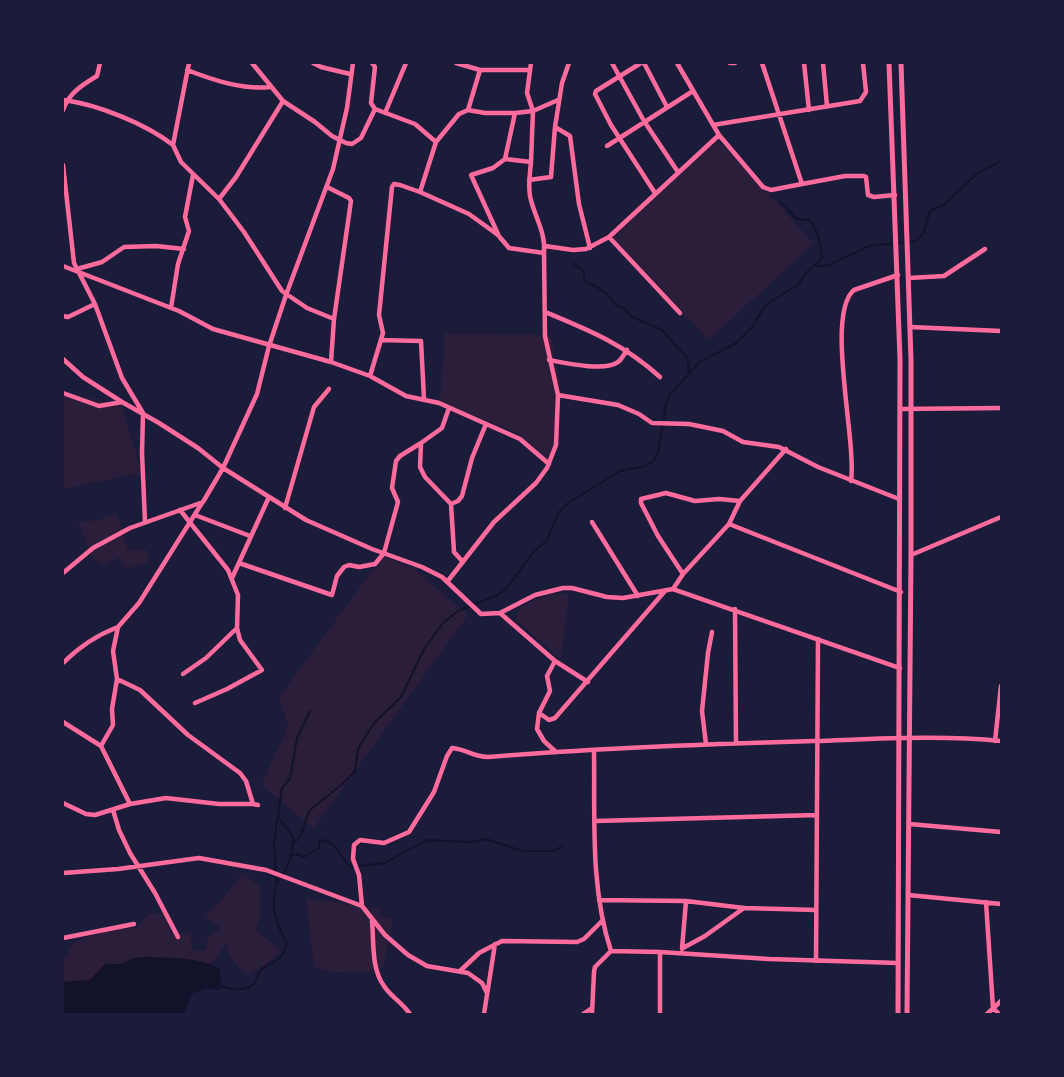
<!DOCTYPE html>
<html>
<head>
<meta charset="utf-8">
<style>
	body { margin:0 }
	#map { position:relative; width:1064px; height:1077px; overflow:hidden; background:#1b1b3a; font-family:"Roboto Condensed",sans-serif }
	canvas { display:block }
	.frame { position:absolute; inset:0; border:64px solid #1b1b3a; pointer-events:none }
</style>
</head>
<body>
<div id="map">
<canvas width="1064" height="1077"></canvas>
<div class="frame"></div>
</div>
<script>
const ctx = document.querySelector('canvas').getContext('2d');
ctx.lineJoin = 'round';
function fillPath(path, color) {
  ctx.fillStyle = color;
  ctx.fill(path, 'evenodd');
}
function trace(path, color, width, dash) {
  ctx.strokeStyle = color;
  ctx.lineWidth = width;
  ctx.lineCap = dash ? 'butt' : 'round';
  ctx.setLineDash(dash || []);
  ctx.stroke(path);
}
fillPath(new Path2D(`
	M716,138L814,243L709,340L612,236Z
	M445,333L551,335L560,383L555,445L548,462L519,434L440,402Z
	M63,394L121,404L142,473L63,489Z
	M116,513L128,550L146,549L150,562L126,569L119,557L103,565L93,560L78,522L98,520Z
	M383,556L412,567L468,615L314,828L261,785L288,727L279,697Z
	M569,593L561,659L515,619L520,607L550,594Z
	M242,873L260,886C260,899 264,919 254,929L280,950L274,958L251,974L243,973L230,957L226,944L211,964L177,959L146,957L134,958L121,964H105L90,980L63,982V959L65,958L74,942L108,930L137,928L148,914L169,912L170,933L191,932L192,950H206L207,939L220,928L205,915L223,899Z
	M306,898L383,909L379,914L380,917L393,918L383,968C367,973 327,975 314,967Z`), '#2a1e3b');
fillPath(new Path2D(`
	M146,957C170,958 198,957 219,968L222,984L219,990L207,988L191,994L184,1014H63V982L90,980L105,964H121L134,958Z`), '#12122b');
trace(new Path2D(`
	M573,263L583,271L585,282L597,287L606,293L617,306L623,307L632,317L662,330L688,359L689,372
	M817,266L829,265L869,246L916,241C925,235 927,221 930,211L943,205L978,173L1001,161
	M293,844L301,836L309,811L341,785L355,771L358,749L363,740L375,722L401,697L424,649L443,623L458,611L497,595L506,589L532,554L546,541L559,512L568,503L620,471L646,466L653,461L658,453L666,404L671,393L700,362L736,343L753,326L763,309L774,299L798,285L807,272L822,258C821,246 818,229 809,220L797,219L780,201
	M290,856L297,854L304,857L319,848V842L322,840C337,842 340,858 351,867L385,863L406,851L428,840L469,842L486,839L523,851H553L563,846
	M276,883L274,842L282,788L290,779L297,738L310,711
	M221,986C232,989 248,993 256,981C258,976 258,972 262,969C278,957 280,965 287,943C276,925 270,906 276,885C278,879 283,874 286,869C291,859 293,847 293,837L278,817`), '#12122b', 2);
trace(new Path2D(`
	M189,63L173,145L181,162L219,199L244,232L282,291L307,308L334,319
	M252,63L283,101L315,122L332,136L346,143L352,144L361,138L375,109L371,103L375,67L372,63
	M313,63L321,67L350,74
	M456,63L480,70
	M531,63L527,93L533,111L531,162
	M569,63L562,83L555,127L570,136L579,204L590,248
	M612,63L644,121L678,172
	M641,63L596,91L595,94L611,125L655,193
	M644,63L667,107
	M677,63L719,135L763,187L771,190L802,184
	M730,63H735
	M762,63L802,184L845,176H864L866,177L868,195L874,197L895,195
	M804,63L809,110
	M823,63L827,106
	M187,70C213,80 242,90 270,87
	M63,100C97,104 146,124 173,145
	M375,109L415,124L436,142L420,192
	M63,110C69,93 82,85 97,76L100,63
	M468,110L485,113H515
	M385,113L406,63
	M713,125L860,101L866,92L863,63
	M436,142L459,114L468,110L480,70H530
	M607,146L693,91
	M505,159L515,113L533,111L558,100
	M63,165L74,263L95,304L122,378L143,413
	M529,180L551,177L555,127
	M327,187L349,198L351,201L334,319L331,362
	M219,199L236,177L283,101
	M498,234L471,175L493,168L505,159L531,162C530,173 528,185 530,196C534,216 546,232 544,253
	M609,237L680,313
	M545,246L573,250L586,249L609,237L719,135
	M63,266L179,311L213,329L331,362L370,376L406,396L439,403L520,439L549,464
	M77,269L102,262L124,247L156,246L184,249
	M909,278L944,276L985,249
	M171,308L178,264L189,231L185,217L193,175
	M545,312C591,331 623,344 660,377
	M63,316L68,317L95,304
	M910,327L1001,331
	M382,340L421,341L424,399
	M63,359L83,377L122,402L159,423L198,448L223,468L306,520L372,549L422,567L442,577L481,614L500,613L535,595L563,588H572L607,597L623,598L673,589L900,668
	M549,360C565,363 605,372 618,362C622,359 624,354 627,350
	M370,376L383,333L379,315L392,187L394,184L400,185L420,192L469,214L498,235L509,248L544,253L545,336L558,395L556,445L547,468L536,483L494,522L447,582
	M63,393L99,406L122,402
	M558,395L618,405L639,414L652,423L689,424L723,431L743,442L779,447L818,467L899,499
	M449,408L442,428L421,443L420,467L425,477L451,504L454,552L463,562
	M900,409L1001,408
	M143,414L142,453L145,522
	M851,481C857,442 825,314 854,290L898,275
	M451,504L458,501L462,496L472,458L486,424
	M285,508L314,407L329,389
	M180,510L228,570L238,595L237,628L240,640L262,670L227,689L195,703
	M195,515L250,536
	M592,522L638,596
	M729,524L901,592
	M911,555L1001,517
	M239,563L332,595L337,576L344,567L349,565L359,567L375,564L384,553L398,502L392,488L396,461L400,456L421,443
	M63,573L93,548L130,528L203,502L223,468L257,394L269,346L286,295L333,169L347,108L353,63
	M683,574L658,536L641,503V499L666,493L695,501L719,499L740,501
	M232,578L269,497
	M673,589L683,574L729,524L740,501L786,449
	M735,609L736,743
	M500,613L555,661L588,682
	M555,661L547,676L550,691L539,713L537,729L544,741L556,752
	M63,663C79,647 97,635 118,627
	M183,674L206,658L237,628
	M117,679L140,690L188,735L240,773L246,781L253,804L258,805
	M539,713L549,720L555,718L665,591
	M63,722L101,746L130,804
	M995,741L1001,686
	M706,744L702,711L708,653L712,632
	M101,746L113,725L112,709L117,679L113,651L118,627L139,603L202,503
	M594,751C595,817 590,888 611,951
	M63,803L86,814L95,815L130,804L166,798L219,804H253
	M113,810L119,830L130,853L155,893L178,937
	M595,821L817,815
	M909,824L1001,832
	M63,873L118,869L199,858L266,870L362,906L385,935L408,955L427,966L468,973L482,983L487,993
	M908,895L1001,904
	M599,900L686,901L744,908L816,910
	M986,902L993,1008L999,1014
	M362,906L359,875L353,859L354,845L360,840L384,843L409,832L434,792L447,756L452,748C466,749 473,757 488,757C597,748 706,744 815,741C876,739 940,735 1001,741
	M372,921C374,942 371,968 384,986C391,997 402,1002 410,1014
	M63,938L134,924
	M683,948L705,936L744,908
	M682,949L686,901
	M816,961L818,639
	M460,971L479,953L502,941L577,942L584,939L602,921
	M484,1014L495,944
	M583,1014L592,1008
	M592,1014L594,972L595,967L611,951L660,952L769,959L898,963
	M660,1014V952
	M987,1014L1001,1001`), '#ff6b9d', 4.5);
trace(new Path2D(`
	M889,63L900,360L898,1014
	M901,63L911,360V555L907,1014`), '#ff6b9d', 5);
</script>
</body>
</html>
